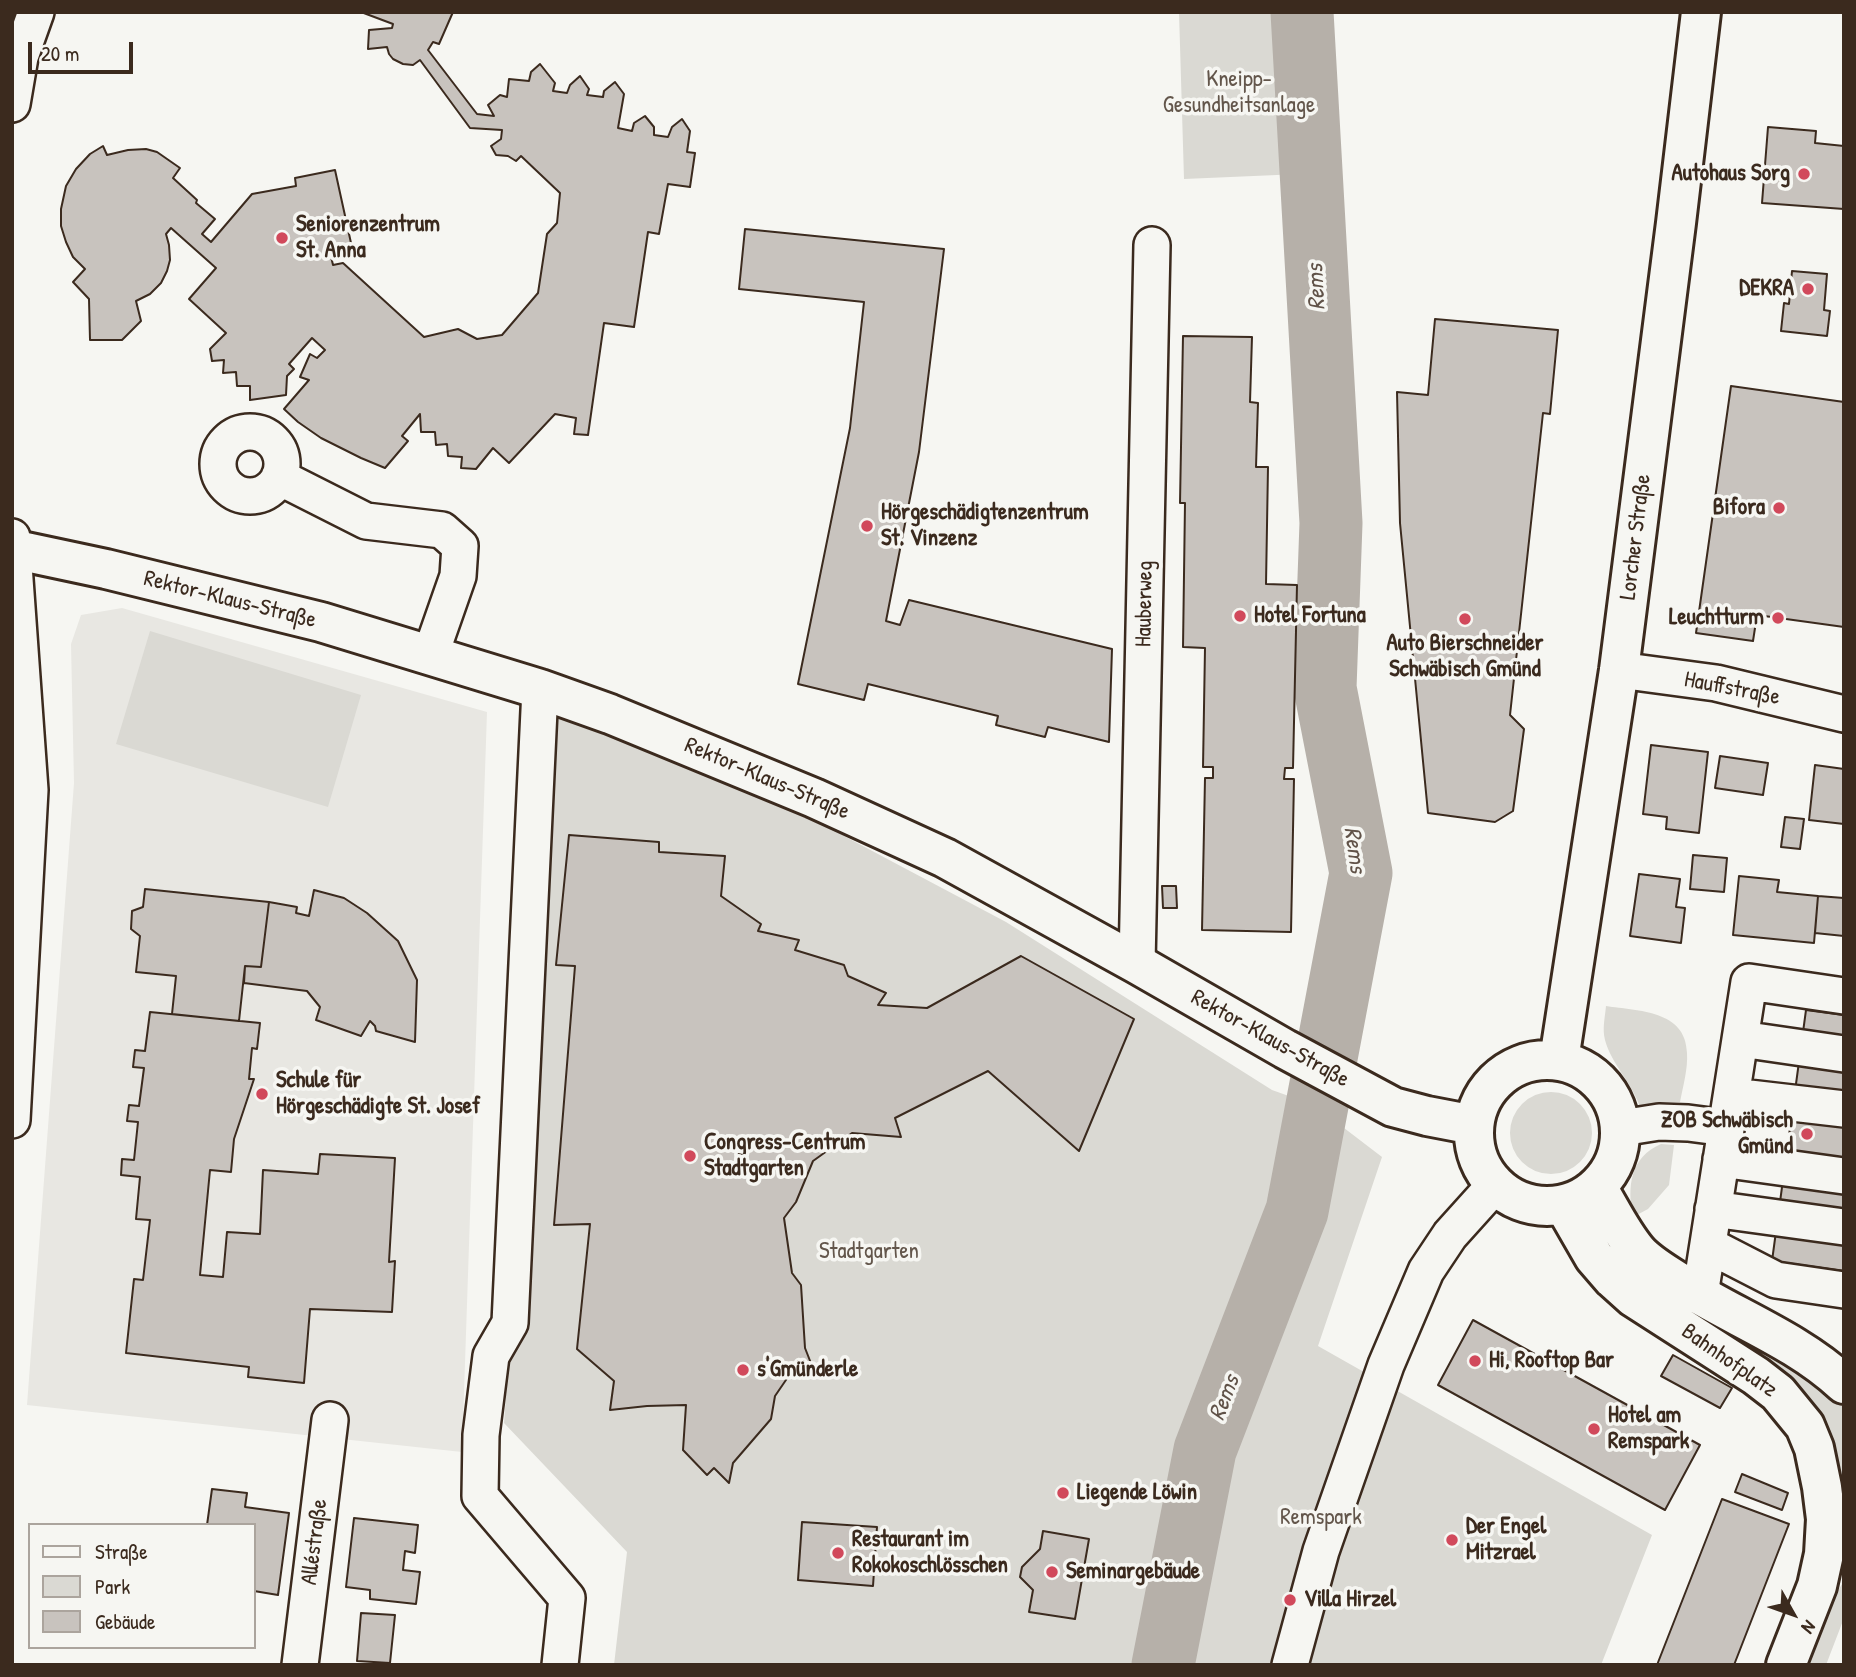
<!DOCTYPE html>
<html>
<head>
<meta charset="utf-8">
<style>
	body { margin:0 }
	#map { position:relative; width:1856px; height:1677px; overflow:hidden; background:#f6f6f2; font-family:"Patrick Hand",sans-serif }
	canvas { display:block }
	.frame { position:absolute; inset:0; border:14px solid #3b2a1e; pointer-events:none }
	.legend { position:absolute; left:28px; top:1523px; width:228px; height:126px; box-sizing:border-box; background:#f6f6f2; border:2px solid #aba49d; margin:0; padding:9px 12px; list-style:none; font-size:21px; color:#3b2a1e }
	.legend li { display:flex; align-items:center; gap:14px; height:35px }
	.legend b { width:35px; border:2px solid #aba49d }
	.north { position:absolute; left:1758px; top:1579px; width:70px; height:70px; -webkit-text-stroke:5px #f6f6f2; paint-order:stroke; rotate:130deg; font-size:19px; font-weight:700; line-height:28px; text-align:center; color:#3b2a1e }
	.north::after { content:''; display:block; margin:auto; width:24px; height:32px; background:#3b2a1e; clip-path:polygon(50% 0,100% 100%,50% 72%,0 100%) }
	.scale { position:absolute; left:28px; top:42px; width:105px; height:32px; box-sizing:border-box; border:4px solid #3b2a1e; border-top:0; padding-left:9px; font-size:21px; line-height:24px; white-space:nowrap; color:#3b2a1e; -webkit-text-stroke:5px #f6f6f2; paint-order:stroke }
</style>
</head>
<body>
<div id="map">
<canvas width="1856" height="1677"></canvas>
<div class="frame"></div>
<ul class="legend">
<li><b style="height:9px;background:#f6f6f2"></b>Straße</li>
<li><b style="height:19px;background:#dad9d3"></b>Park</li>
<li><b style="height:19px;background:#c8c3be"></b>Gebäude</li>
</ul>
<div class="north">N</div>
<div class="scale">20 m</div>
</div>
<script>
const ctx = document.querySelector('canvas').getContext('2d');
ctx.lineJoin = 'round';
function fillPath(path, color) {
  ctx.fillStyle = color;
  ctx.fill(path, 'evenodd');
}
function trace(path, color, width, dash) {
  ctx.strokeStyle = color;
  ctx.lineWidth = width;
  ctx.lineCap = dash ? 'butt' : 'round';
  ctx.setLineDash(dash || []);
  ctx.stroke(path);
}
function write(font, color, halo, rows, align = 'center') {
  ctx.font = font + ' "Patrick Hand",sans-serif';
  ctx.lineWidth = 7;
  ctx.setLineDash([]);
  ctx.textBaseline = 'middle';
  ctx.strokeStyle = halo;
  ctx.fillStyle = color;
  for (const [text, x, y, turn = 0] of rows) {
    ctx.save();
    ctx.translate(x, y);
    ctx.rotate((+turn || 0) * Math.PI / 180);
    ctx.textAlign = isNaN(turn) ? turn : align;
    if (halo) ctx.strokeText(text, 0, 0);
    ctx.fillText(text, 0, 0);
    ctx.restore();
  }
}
fillPath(new Path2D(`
	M122,608L487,712L462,1452L27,1405L74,783L71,644L81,615Z`), '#e8e7e2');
fillPath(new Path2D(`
	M1179,12H1293L1300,174L1184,179Z
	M150,631L361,695L328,807L116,744Z
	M556,713L812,819L1006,922L1272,1090L1314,1105L1382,1157L1318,1346L1652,1535L1601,1665H614L627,1552L504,1423Z
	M1606,1006C1638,1011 1686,1010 1687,1053C1688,1069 1683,1086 1680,1102H1662L1647,1107H1640C1632,1083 1611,1063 1605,1040C1602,1029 1605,1017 1606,1006Z
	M1510 1133a41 41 0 1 1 82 0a41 41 0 1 1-82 0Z
	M1661,1144L1674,1145L1669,1185L1648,1209L1633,1217C1627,1187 1630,1157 1661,1144Z
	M1622,1253L1844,1398V1518L1780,1372L1761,1356L1739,1342L1667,1302Z
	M1844,1581V1618L1826,1665H1808L1837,1592Z`), '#dad9d3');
trace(new Path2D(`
	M1163,1665L1205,1450L1297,1211L1361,873L1325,688L1331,523L1302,12`), '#b6b0a9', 63);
const building = new Path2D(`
	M361,12H453L439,44L433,42L428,50L477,114L494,116L488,105L500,95L507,97L509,79L529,81L531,72L540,64L555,83L553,91L567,93L570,85L580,76L589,89L587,95L603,97L604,91L615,82L624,94L618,128L632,131L634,123L645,116L654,127V135L668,137L672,127L682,119L690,131L687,152L695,153L690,187L668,184L659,234L648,232L634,327L604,323L588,435L574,434L576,418L555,414L509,463L493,448L476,469L461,468L462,457L448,456L447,444L436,445L435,432H421L420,414L402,436L408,441L385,468L361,458L321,438L298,422L284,409L309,380L300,377L310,354L317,358L325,350L312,338L289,364L294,369L287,376L286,395L250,400V386H237L236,372L223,373L224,360L212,361L210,349L226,333L189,299L216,268L171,228L166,234L169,245L170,260L167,271L161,283L150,294L136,301L141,321L122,340H90L89,299L73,282L85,269L73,257L66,242L61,226V209L66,186L76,169L90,154L103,146L107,155L128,150L146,149L157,152L180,168L173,178L197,200L196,203L215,219L202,234L211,242L252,194L296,186L295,178L335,170L351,243L329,248L333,265L343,263L424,337L458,329L477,339L502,335L538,293L547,234L557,223L560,193L521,156L516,161L508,156L496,155L491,146L501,139L502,130L470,128L420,60L413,65L403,64L393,59L389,54L387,47L368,49L369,30L392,28L393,24Z
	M1768,127L1816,131L1815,143L1844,146V209L1762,203Z
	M745,229L944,249L919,452L886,621L900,625L909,600L1112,649L1109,742L1048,727L1045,737L996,725L998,716L868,684L864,700L798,684L850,428L864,302L739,289Z
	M1792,271L1827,274L1824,310L1830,311L1827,336L1781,331L1784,303L1789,304Z
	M1435,319L1558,330L1550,414L1543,413L1510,715L1524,729L1513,811L1495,822L1428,813L1400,523L1397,392L1428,395Z
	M1183,336L1252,337L1250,402L1258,403L1256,467H1268L1266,584L1297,585L1293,768H1285L1284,779H1294L1291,932L1202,930L1205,778H1213V767H1203L1205,648L1183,647L1185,503H1180Z
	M1731,386L1844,402V627L1757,615L1753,641L1696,633Z
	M1651,745L1708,752L1699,833L1666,829L1667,817L1643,814Z
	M1720,756L1768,763L1763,795L1715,788Z
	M1815,765L1844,769V824L1809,820Z
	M1785,817L1804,819L1800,849L1781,847Z
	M569,835L659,842V852L725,856L721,896L761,924L758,931L799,940L795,950L844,965L848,976L886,993L878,1005L927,1008L1021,956L1134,1019L1079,1151L988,1071L895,1118L901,1137L852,1133L813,1161L796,1202L784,1218L792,1273L801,1285L805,1348L814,1371L788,1377L775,1396L771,1419L733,1463L729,1483L714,1468L707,1475L683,1450L686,1405L647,1406L610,1410L614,1381L577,1349L590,1224L554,1225L575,966L556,965Z
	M1693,855L1727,858L1724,892L1690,889Z
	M1639,874L1680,879L1676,907L1685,908L1681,943L1630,936Z
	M1739,876L1779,880L1777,892L1818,896L1814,943L1733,935Z
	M1162,886H1176L1177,908H1163Z
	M145,889L269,902L261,967L245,966L239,1021L172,1014L176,976L136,972L140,936L131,929L132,911L143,907Z
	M314,890L344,898L367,913L398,941L417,980L415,1042L376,1031L375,1026L370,1021L361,1036L316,1020L320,1007L307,991L244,983L245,966L261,967L269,902L297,907L296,913L309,916Z
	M1818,896L1844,898V936L1815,933Z
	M1806,1010L1844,1015V1271L1772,1261Z
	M150,1012L260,1023L257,1049L252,1048L249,1079H254L234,1139L231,1172L210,1170L200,1275L223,1277L227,1232L260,1234L263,1170L318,1174L320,1154L395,1158L389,1262L395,1261L392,1312L310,1309L304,1383L248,1377L249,1367L126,1353L134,1279L143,1280L150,1220L136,1219L140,1177L121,1175L122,1159L134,1160L138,1122L127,1121L129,1105L139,1106L144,1068L133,1067L135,1050L145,1051Z
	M1473,1320L1700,1445L1665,1510L1438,1385Z
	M1673,1355L1732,1388L1720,1408L1661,1376Z
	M1742,1474L1788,1493L1782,1510L1735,1492Z
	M212,1489L247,1493L245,1507L289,1513L278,1595L254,1591V1525H207Z
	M1722,1499L1789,1524L1734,1665H1657Z
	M354,1518L418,1525L415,1553L405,1551L403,1570L420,1572L416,1604L370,1599V1590L346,1587Z
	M802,1522L877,1527L873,1586L798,1580Z
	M1043,1531L1089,1539L1075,1619L1029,1612L1033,1590L1020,1577L1022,1567L1040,1549Z
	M361,1613L395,1615L390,1663L357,1661Z`);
fillPath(building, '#c8c3be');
trace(building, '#3b2a1e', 2);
const minor = new Path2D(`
	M12,104L20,57L36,12
	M218 464a32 32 0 1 1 64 0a32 32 0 1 1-64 0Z
	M279,477L366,521L442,530L460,546L458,576L430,656
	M12,537L30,790L12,1120
	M1619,670L1716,683L1844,714
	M540,689L510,1323L491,1356L481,1435L480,1496L567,1598L560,1665
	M1137,964L1152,245
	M1741,1039L1844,1054
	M1732,1096L1844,1109
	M1621,1128L1659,1122L1688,1123L1726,1128
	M1721,1159L1844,1176
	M1713,1209L1844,1227
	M1708,1245L1776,1280L1844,1290
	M1700,1295L1749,982L1844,996
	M300,1665L330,1420
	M1290,1665L1321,1551L1386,1365L1426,1271L1450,1235L1495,1185`);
const major = new Path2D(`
	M12,549L106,569L321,622L540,689L610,714L814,798L945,858L1137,964L1285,1049L1393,1107L1427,1116L1474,1125
	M1474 1133a73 73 0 1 1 146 0a73 73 0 1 1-146 0Z
	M1559,1060L1619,670L1676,223L1701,12
	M1597,1187C1610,1208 1621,1232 1637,1251C1648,1264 1665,1273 1680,1283C1733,1317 1797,1340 1844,1384
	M1564,1205L1594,1257L1613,1279L1633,1297L1756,1376L1778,1393L1805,1426L1814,1448L1822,1487L1826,1519L1824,1554L1817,1586L1786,1665`);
trace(minor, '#3b2a1e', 40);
trace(major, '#3b2a1e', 44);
trace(minor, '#f6f6f2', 35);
trace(major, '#f6f6f2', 38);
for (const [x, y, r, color] of [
	[1804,174,7,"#d1495b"],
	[282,238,7,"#d1495b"],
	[1808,289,7,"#d1495b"],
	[1779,508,7,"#d1495b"],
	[867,526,7,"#d1495b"],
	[1240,616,7,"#d1495b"],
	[1778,618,7,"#d1495b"],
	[1465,619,7,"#d1495b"],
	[262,1094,7,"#d1495b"],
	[1807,1134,7,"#d1495b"],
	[690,1156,7,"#d1495b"],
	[1475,1361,7,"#d1495b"],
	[743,1370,7,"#d1495b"],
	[1594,1429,7,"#d1495b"],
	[1063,1493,7,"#d1495b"],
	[1452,1540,7,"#d1495b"],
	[838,1553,7,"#d1495b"],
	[1052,1572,7,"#d1495b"],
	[1290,1600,7,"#d1495b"]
]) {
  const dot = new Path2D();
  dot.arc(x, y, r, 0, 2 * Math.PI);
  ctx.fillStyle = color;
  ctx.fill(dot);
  trace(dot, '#f6f6f2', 2.5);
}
write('23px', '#63564b', '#f6f6f2', [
	["Kneipp-",1239,80],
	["Gesundheitsanlage",1239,106],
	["Stadtgarten",869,1252],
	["Remspark",1321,1518]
]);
write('bold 23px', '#3b2a1e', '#f6f6f2', [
	["Autohaus Sorg",1790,174,"right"],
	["Seniorenzentrum",296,225],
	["St. Anna",296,251],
	["DEKRA",1794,289,"right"],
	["Bifora",1765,508,"right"],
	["Hörgeschädigtenzentrum",881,513],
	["St. Vinzenz",881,539],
	["Hotel Fortuna",1254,616],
	["Leuchtturm",1764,618,"right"],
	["Auto Bierschneider",1465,644,"center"],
	["Schwäbisch Gmünd",1465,670,"center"],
	["Schule für",276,1081],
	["Hörgeschädigte St. Josef",276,1107],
	["ZOB Schwäbisch",1793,1121,"right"],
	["Gmünd",1793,1147,"right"],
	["Congress-Centrum",704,1143],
	["Stadtgarten",704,1169],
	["Hi, Rooftop Bar",1489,1361],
	["s'Gmünderle",757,1370],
	["Hotel am",1608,1416],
	["Remspark",1608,1442],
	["Liegende Löwin",1077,1493],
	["Der Engel",1466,1527],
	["Mitzrael",1466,1553],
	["Restaurant im",852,1540],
	["Rokokoschlösschen",852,1566],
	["Seminargebäude",1066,1572],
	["Villa Hirzel",1304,1600]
], 'left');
write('23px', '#3b2a1e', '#f6f6f2', [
	["Lorcher Straße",1636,537,-83],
	["Rektor-Klaus-Straße",230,600,14],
	["Hauberweg",1145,604,-89],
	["Hauffstraße",1732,689,11],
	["Rektor-Klaus-Straße",767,779,23],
	["Rektor-Klaus-Straße",1270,1039,29],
	["Bahnhofplatz",1729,1361,35],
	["Alléstraße",315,1542,-83]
]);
write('italic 24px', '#605248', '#f6f6f2', [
	["Rems",1317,287,-93],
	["Rems",1354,850,82],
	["Rems",1225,1398,-69]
]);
</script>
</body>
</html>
